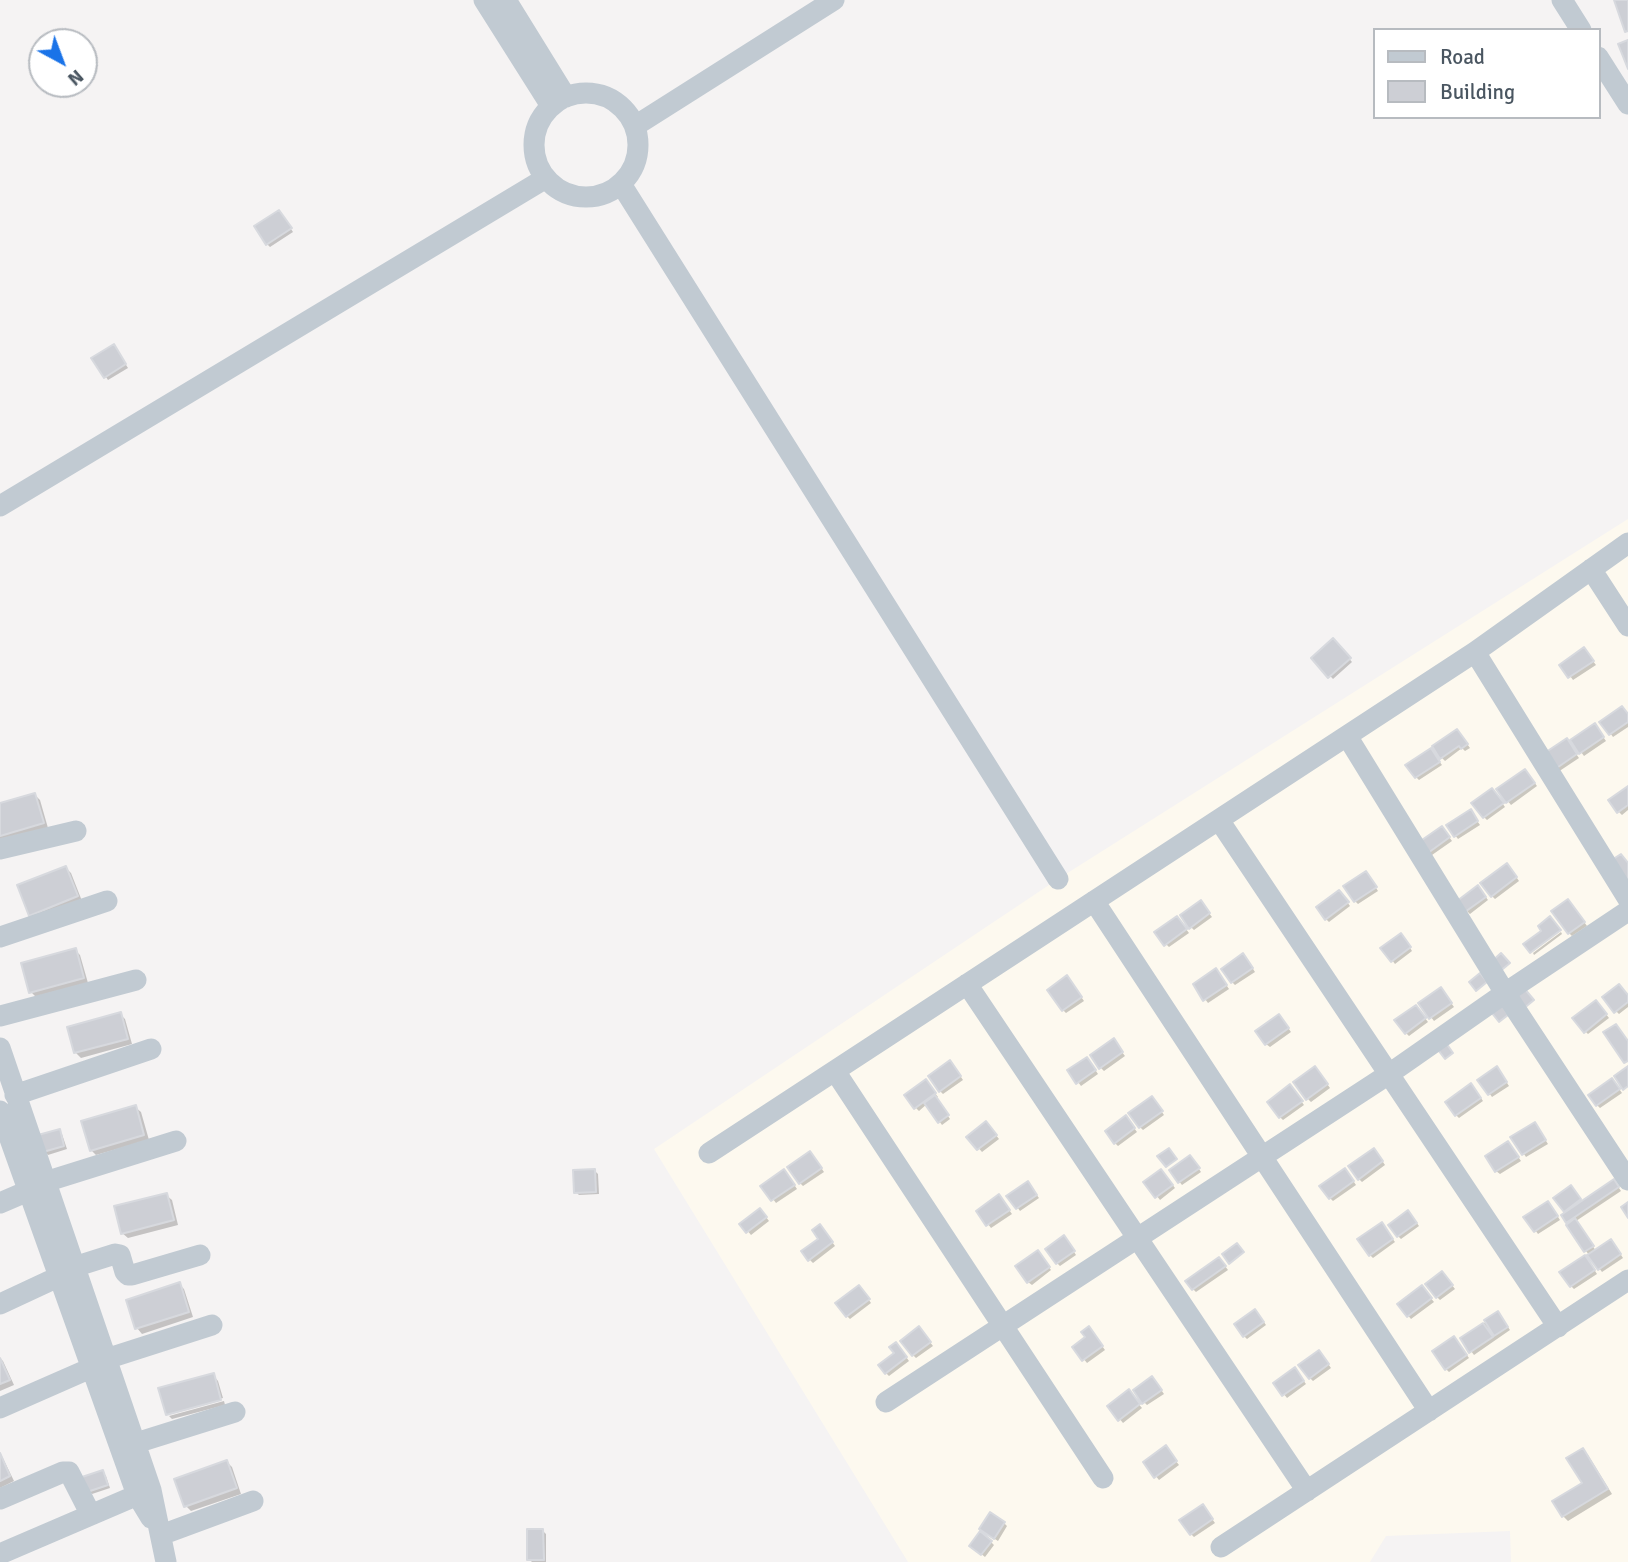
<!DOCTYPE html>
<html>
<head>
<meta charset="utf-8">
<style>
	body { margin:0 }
	#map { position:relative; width:1628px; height:1562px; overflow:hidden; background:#f5f3f3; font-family:Signika,sans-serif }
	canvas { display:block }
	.legend { position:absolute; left:1373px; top:28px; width:228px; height:91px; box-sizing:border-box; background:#fff; border:2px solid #b7bbc0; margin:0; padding:9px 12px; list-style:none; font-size:21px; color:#4a5661 }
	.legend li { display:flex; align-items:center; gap:14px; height:35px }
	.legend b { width:35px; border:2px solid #b7bbc0 }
	.north { position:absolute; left:28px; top:28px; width:70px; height:70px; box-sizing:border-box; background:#fff; border:2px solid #b7bbc0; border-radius:50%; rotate:139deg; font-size:19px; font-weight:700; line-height:28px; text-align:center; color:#4a5661 }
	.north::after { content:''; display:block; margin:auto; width:24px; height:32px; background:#1a73e8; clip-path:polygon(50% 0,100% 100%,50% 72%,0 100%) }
</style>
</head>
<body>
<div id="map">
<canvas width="1628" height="1562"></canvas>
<ul class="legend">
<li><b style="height:9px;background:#c1cad2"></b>Road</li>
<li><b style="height:19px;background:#cdcfd5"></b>Building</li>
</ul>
<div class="north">N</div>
</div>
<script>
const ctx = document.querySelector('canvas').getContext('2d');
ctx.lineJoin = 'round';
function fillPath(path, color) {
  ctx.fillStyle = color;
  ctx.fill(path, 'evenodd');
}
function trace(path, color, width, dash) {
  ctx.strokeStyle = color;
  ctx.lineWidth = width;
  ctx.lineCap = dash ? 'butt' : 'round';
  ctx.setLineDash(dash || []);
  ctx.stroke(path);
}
fillPath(new Path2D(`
	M1628,519V1562H1511L1510,1531L1386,1536L1370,1562H908L654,1149L1058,879Z`), '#fdf9ef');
fillPath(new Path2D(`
	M282,215L293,232L270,247L267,244Z
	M116,349L128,368L108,380L93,358Z
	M1333,640L1352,662L1333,679L1313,658Z
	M1587,653L1596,665L1573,680L1562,665Z
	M1628,716V727L1613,737L1602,722Z
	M1597,728L1606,741L1584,756L1572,740Z
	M1460,734L1470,748L1465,751L1462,748L1445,761L1441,757Z
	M1569,744L1579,758L1555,774L1552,771Z
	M1433,753L1442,765L1419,780L1416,777Z
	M1528,774L1537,786L1511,805L1499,790Z
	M1628,788V810L1622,815L1619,812Z
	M1495,793L1505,807L1487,820L1484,817Z
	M35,795L40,800L48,828L0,842V805Z
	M1473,815L1480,825L1458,839L1448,826Z
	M1445,831L1452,841L1432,855L1429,852Z
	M66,868L71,873L82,901L35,920L30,915Z
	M1510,868L1519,881L1495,899L1492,896Z
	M1369,877L1378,891L1358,904L1355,901Z
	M1481,891L1488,900L1470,914L1467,911Z
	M1342,895L1350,906L1329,922L1326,919Z
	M1571,904L1587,926L1572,936L1569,933Z
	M1203,905L1212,917L1194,930L1191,927Z
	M1180,921L1189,933L1169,947L1166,944Z
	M1561,932L1562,934L1534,955L1533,953Z
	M1404,938L1412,951L1395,964L1392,960Z
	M75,950L80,955L88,983L36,997L31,992Z
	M1246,958L1255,972L1235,985L1232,982Z
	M1219,974L1229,989L1208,1003L1205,999Z
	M1070,981L1084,1001L1066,1013L1063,1010Z
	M1444,993L1454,1007L1434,1021L1421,1004Z
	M1628,997V1007L1619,1014L1616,1011Z
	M1599,1005L1609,1018L1588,1034L1585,1031Z
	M1419,1010L1428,1022L1409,1036L1406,1033Z
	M120,1014L125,1019L132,1044L81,1058L76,1053L69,1028Z
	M1282,1019L1291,1032L1270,1047L1266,1044Z
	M1116,1044L1125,1056L1104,1071L1101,1068Z
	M1090,1062L1098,1074L1081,1086L1078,1082Z
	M953,1065L963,1080L943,1094L940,1091Z
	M1318,1071L1330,1088L1311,1102L1308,1099Z
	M1500,1072L1509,1086L1492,1097L1480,1080Z
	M1615,1083L1622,1093L1600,1108L1597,1105Z
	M929,1085L938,1097L936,1098L950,1119L942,1125L927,1104L919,1111L916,1108Z
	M1474,1088L1483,1101L1459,1118L1456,1115Z
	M1293,1090L1304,1105L1283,1120L1280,1117Z
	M1155,1102L1164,1115L1143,1130L1140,1127Z
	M135,1107L141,1112L149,1140L96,1155L91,1150Z
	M1129,1121L1137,1132L1118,1146L1115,1143Z
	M989,1126L999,1139L982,1152L969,1137Z
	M1537,1127L1548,1144L1526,1157L1513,1138Z
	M59,1131L62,1134L67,1149L48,1155L44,1151Z
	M1511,1146L1521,1161L1500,1174L1496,1171Z
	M1377,1153L1385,1165L1362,1182L1359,1179Z
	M813,1156L824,1172L803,1186L800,1183Z
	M1193,1160L1201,1172L1182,1185L1171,1171Z
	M595,1171L598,1174L599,1194L579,1195L576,1192Z
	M1348,1173L1356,1185L1333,1201L1330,1198Z
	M787,1174L797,1189L776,1203L763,1186Z
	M1164,1174L1175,1188L1160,1200L1146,1182Z
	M1617,1185L1621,1191L1576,1221L1596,1251L1614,1244L1623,1258L1602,1272L1586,1251L1563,1216L1567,1213L1565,1211L1574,1190L1583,1203Z
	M1030,1186L1039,1198L1020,1211L1009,1196Z
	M166,1195L172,1200L178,1225L128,1238L122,1233Z
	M1002,1200L1012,1214L991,1228L978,1211Z
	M1551,1206L1560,1220L1538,1234L1526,1217Z
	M763,1213L769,1221L751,1235L742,1224Z
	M1411,1215L1419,1226L1401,1239L1398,1236Z
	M1384,1228L1395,1242L1373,1258L1370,1255Z
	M823,1229L835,1246L813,1263L810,1260L820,1239Z
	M1067,1241L1076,1255L1060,1266L1057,1263Z
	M1041,1256L1051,1270L1032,1285L1028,1282Z
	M1588,1260L1597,1274L1574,1289L1571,1286Z
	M1222,1262L1228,1270L1196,1292L1193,1289Z
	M1445,1276L1455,1289L1440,1300L1437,1297Z
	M179,1284L184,1289L193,1317L142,1334L137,1328Z
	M862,1290L871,1303L850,1319L847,1316Z
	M1425,1291L1434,1302L1411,1319L1399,1305Z
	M1498,1313L1510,1330L1474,1355L1462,1339Z
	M1258,1314L1266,1325L1247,1339L1244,1336Z
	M922,1332L933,1346L916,1358L913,1355Z
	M1092,1332L1105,1350L1087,1363L1074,1347Z
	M1457,1342L1469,1358L1449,1372L1446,1369Z
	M899,1347L909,1361L889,1376L886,1373Z
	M1322,1355L1331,1368L1313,1381L1310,1378Z
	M0,1358L3,1361L14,1385L0,1391Z
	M1297,1372L1306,1384L1287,1398L1275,1383Z
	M213,1375L218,1381L223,1398L168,1412V1415L167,1414L161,1389Z
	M1155,1381L1164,1394L1147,1405L1144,1402Z
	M1131,1395L1142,1408L1123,1423L1109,1406Z
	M224,1401L225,1405L172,1419L169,1416Z
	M1583,1450L1588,1455L1612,1494L1568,1521L1563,1516L1584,1483Z
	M1168,1451L1179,1465L1159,1480L1145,1463Z
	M0,1452L14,1481L0,1488Z
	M227,1462L232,1467L241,1494L191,1511L186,1506Z
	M103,1472L106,1476L110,1488L92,1494L89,1491Z
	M1205,1509L1215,1523L1194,1537L1191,1534Z
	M1004,1523L1007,1526L998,1541L984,1532Z
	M543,1531L546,1534V1562H532L529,1559Z
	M991,1542L994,1545L985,1557L974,1548Z`), '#0003');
const building = new Path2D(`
	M1614,0H1628V31L1625,32Z
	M1628,40V69L1618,44Z
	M279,210L292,228L266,245L254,226Z
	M114,344L126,364L104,378L91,358Z
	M1333,638L1351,658L1328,678L1311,658Z
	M1584,647L1594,661L1568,678L1559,665Z
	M1622,706L1628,714V722L1609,735L1599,722Z
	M1595,723L1604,737L1579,754L1570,740Z
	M1457,729L1468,744L1461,749L1459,746L1440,759L1432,746Z
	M1567,738L1577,754L1551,772L1540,756Z
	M1431,748L1440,762L1415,778L1405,765Z
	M1525,769L1535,783L1506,803L1496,789Z
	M1628,786V805L1617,813L1608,800Z
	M1492,788L1504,803L1483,818L1471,803Z
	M35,793L44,823L0,836V803Z
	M1471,809L1478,821L1454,837L1446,825Z
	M1442,826L1450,837L1428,853L1419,842Z
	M1621,854L1628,863V888L1607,863Z
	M1507,863L1517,877L1491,897L1480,883Z
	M66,866L78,896L29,916L17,885Z
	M1366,871L1377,887L1354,902L1343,886Z
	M1478,885L1486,897L1465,912L1457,901Z
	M1339,890L1349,902L1325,920L1316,907Z
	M1568,899L1585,922L1568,934L1551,911Z
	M1201,900L1210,913L1189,929L1180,915Z
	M1177,916L1187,929L1164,946L1154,932Z
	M1550,916L1561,930L1530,953L1523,944L1541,931L1538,926Z
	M1401,933L1411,947L1391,962L1380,948Z
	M76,948L84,978L29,993L21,963Z
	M1243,953L1253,968L1231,983L1221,969Z
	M1501,953L1510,963L1498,973L1490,963Z
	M1216,968L1227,985L1203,1001L1193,984Z
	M1480,973L1487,982L1476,991L1469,982Z
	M1067,975L1082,997L1062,1011L1047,990Z
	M1619,984L1628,995V1002L1614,1013L1602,997Z
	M1441,987L1452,1003L1429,1019L1418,1003Z
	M1524,988L1534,1000L1523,1009L1513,996Z
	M1596,1000L1607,1014L1584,1033L1572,1018Z
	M1501,1004L1508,1015L1499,1022L1491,1012Z
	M1416,1005L1426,1018L1405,1034L1394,1020Z
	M121,1012L128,1039L74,1053L67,1027Z
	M1279,1014L1289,1028L1265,1045L1255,1031Z
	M1616,1024L1628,1041V1061L1624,1063L1603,1032Z
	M1114,1038L1123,1052L1099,1069L1090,1055Z
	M1444,1040L1453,1053L1445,1059L1435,1046Z
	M1087,1057L1096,1070L1076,1084L1067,1070Z
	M950,1060L961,1076L939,1092L928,1076Z
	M1315,1066L1328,1084L1306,1100L1293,1082Z
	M1497,1066L1507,1082L1488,1095L1477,1080Z
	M1628,1066V1086L1623,1090L1614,1076Z
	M1612,1078L1620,1089L1596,1106L1588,1095Z
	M926,1079L936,1093L914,1109L904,1095Z
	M1471,1083L1481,1098L1455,1116L1445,1102Z
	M1290,1084L1303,1101L1279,1118L1267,1102Z
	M935,1095L949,1115L938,1123L924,1103Z
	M1152,1096L1163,1111L1139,1128L1128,1113Z
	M136,1105L144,1135L90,1151L81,1121Z
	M1126,1115L1135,1128L1114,1144L1105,1131Z
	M986,1121L997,1135L977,1150L966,1137Z
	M1535,1122L1546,1140L1522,1155L1510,1137Z
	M60,1129L64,1146L43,1152L38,1135Z
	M1508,1141L1519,1157L1495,1172L1485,1156Z
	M1169,1148L1177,1159L1166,1167L1157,1156Z
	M1374,1148L1383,1161L1358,1180L1348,1166Z
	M810,1151L822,1168L799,1184L787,1167Z
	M1190,1155L1200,1168L1178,1183L1169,1170Z
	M1345,1168L1354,1181L1329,1199L1319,1186Z
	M595,1169L596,1192L574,1193L573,1170Z
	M784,1169L795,1185L771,1201L760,1186Z
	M1161,1169L1173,1185L1155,1198L1143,1182Z
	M1614,1179L1619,1187L1566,1223L1561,1215Z
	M1028,1181L1037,1195L1016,1209L1006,1196Z
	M1571,1185L1581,1199L1564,1212L1553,1198Z
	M167,1193L174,1220L121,1234L114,1206Z
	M999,1194L1010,1210L986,1226L976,1211Z
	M1548,1201L1558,1216L1534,1232L1523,1217Z
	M1628,1202V1218L1621,1207Z
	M760,1208L767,1217L746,1233L739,1224Z
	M1408,1210L1417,1223L1397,1237L1388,1225Z
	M1575,1218L1594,1246L1584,1252L1566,1225Z
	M1382,1222L1393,1239L1369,1256L1357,1239Z
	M820,1224L833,1242L808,1261L801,1251L818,1239L812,1230Z
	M1064,1235L1075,1251L1056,1264L1045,1249Z
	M1611,1239L1621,1254L1598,1270L1587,1255Z
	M1237,1243L1244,1252L1229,1264L1222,1254Z
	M1038,1250L1050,1267L1027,1283L1015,1266Z
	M1585,1255L1595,1270L1570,1287L1559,1272Z
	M1219,1257L1226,1266L1192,1290L1185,1281Z
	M1442,1271L1453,1285L1436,1298L1425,1284Z
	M180,1282L189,1312L135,1329L126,1300Z
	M859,1285L870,1299L846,1317L835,1303Z
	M1422,1285L1432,1298L1407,1317L1397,1304Z
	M1255,1309L1264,1322L1243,1337L1234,1324Z
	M1498,1311L1508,1327L1494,1336L1484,1320Z
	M1483,1323L1493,1337L1469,1353L1460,1338Z
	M919,1326L931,1342L912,1356L900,1341Z
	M1089,1326L1103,1346L1082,1361L1072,1347L1085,1337L1081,1332Z
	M1454,1336L1467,1355L1445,1370L1432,1351Z
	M896,1342L907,1357L885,1374L878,1365L894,1353L889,1347Z
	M1319,1350L1329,1364L1309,1379L1298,1365Z
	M0,1358L10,1380L0,1384Z
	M1295,1367L1304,1381L1282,1396L1273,1383Z
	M214,1373L221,1400L166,1415L158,1388Z
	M1152,1376L1162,1390L1142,1404L1133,1390Z
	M1129,1389L1140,1404L1118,1421L1107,1406Z
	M1166,1445L1177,1461L1154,1478L1143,1462Z
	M1583,1448L1608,1489L1562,1517L1552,1501L1582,1483L1566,1458Z
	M0,1453L10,1476L0,1481Z
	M227,1460L237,1488L184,1507L174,1479Z
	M103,1470L108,1485L87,1492L82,1477Z
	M1203,1504L1213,1519L1190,1535L1179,1520Z
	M990,1512L1005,1522L994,1539L979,1529Z
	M527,1529H543L544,1560H527Z
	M980,1531L992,1541L981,1555L969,1546Z`);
fillPath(building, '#cdcfd5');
trace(building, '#d7d9de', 2);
trace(new Path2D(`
	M484,0L551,106
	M506,0L566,97
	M1562,0L1581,30
	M1598,57L1628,104
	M534 145a52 52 0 1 1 104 0a52 52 0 1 1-104 0Z
	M635,126L834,0
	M621,184L1058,879
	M0,506L546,178
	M1591,569L1628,626
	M1475,652L1628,899
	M1347,736L1505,993L1628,1180
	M1219,820L1558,1327
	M0,849L76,831
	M1094,901L1429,1411
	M0,937L107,901
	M967,984L1307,1491
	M0,1016L136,980
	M0,1048L151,1490L166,1562
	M835,1071L1103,1478
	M15,1095L151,1049
	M0,1111L137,1495L151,1518
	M709,1153L1475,652L1628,543
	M45,1182L176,1141
	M0,1203L28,1191
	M74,1267L115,1254L120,1255L125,1272L128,1275H132L200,1255
	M0,1304L58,1277
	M106,1359L212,1325
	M886,1402L1389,1074L1505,993L1628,911
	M0,1408L91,1368
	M136,1443L235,1412
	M0,1499L63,1472H69L91,1515
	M161,1535L253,1501
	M1221,1547L1628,1280
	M0,1554L149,1490`), '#c1cad2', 21);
</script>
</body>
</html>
